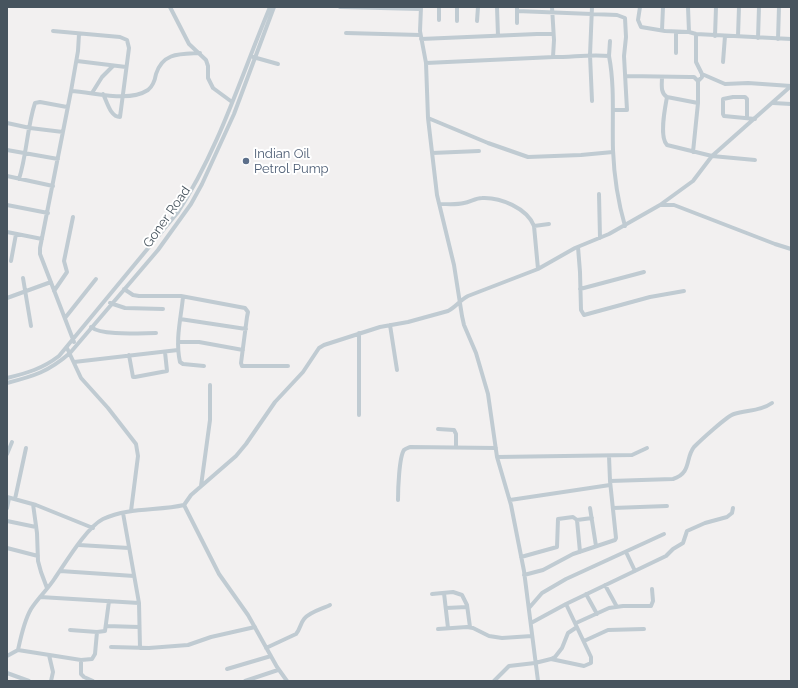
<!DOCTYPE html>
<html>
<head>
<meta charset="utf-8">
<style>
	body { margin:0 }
	#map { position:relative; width:798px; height:688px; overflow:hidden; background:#f2f0f0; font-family:Raleway,sans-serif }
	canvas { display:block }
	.frame { position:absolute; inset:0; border:8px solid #47545e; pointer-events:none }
</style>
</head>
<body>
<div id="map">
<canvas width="798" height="688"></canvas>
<div class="frame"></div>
</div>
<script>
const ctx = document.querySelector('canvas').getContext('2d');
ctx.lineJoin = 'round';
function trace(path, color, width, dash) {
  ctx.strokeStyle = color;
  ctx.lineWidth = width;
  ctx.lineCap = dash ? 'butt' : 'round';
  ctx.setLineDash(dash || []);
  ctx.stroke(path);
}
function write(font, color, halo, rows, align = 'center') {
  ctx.font = font + ' Raleway,sans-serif';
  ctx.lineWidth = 4;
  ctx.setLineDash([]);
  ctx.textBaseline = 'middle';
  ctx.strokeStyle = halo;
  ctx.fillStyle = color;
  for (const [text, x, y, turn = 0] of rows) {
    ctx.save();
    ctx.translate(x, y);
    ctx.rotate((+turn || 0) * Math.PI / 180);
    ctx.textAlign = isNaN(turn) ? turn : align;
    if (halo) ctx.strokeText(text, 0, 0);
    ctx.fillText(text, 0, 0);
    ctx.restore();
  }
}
trace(new Path2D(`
	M170,7L189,44L206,60L208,66V78L213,88L232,102
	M340,7L421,9
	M421,7L420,31L426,63L428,118L437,195L454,265L462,316L464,325L476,353L488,394L497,457L511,505L524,571L538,681
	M439,7V20
	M457,7V21
	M497,7L498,36
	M517,7V11L617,15L625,18L626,37L624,56L627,110H614
	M552,7L554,40L553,57
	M640,7L638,20L641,27L665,31L689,32
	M688,7L689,32L696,34L791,39
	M517,11V23
	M477,21L478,7
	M662,30L663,7
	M53,31L120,37L127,40L129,48L120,117C110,117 107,101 103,94
	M346,33L420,35
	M696,34V62L702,74V77L698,81
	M715,36L716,7
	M738,36L739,7
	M758,38L759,7
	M421,39L537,34H553
	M778,39L779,7
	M676,53V32
	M609,56L610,41
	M253,57L278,64
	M77,61L126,67
	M723,62L725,36
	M426,63C469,61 512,59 554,57C573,57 591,54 609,56C615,87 612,119 613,150C614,175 618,202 625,226
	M702,74L725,84L748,83L791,86
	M626,76L690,77H694L698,81V103L693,152
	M662,77C662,84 660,93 667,97L698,103
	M71,91L78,51L79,34
	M92,93L102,77L113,66
	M667,97C665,108 659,137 667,145L712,156L755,160
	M592,101L590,55L592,7
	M773,103L791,104
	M428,118L488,143L528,157L581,155L613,152
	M747,118V99L745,97H733L723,99V114L724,116L755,119
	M7,123L30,128L63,132
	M7,150L58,159
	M432,153L479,151
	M7,176L53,186
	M19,179C27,154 27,127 35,103L40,102L67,107
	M599,194L600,238
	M440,204C448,204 456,205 464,203C470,202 476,198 482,198C500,197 527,208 534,226L538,269
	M7,205L48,213
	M661,205H674L775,244L791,249
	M534,226L549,224
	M7,232L42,239
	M578,247L580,272L581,310L584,315L650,297L684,291
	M11,261L16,234
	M23,278L31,326
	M124,289L133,295L139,296H181L245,308L248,312L247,317L241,363L242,366H288
	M580,289L644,272
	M54,291L67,272L64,261L73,217
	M183,297C181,318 175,340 180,362L183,364L204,366
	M7,298L51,282
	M110,303L125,308L163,309
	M65,318L96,279
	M180,319L246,329
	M390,325L397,370
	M91,327C102,336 141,333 156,333
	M359,333V415
	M74,342L40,254V248L71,91C94,92 128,103 148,90C153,86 155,80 156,74C163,52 181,54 200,53
	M178,342H199L243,350
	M67,348L81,378L108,408L136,444L138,456L131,511
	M129,355L133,377H135L167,371L165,352
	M74,362L178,350
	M7,378C27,373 42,369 59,356L178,212C219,149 241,76 270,7
	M7,383C34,376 48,372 70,353L158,250L191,204L202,184L234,114L274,7
	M438,429L454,430L456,434V447
	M7,454L12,442
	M497,457L632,455L647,448
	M610,481L673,479C692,473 685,458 694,447C700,441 727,416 734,414C747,410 761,411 772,403
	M201,486L210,420V385
	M7,497L36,505L93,528
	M15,499L26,448
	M398,500C398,491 399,457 404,450C406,448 408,448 410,447L496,448
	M510,500L610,485
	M33,504L37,533L38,561L41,572L47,588
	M7,508L9,498
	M590,508L596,546
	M613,508L667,506
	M123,513L139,603L140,648
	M577,520L592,518
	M7,521L36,527
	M79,545L129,548
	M7,548L38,556
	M626,552L635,571
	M521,557L557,547L558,519L573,517L577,520L580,552
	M60,571L134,576
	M524,575L543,570L573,554L615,540L616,538L610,481L609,456
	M605,585L617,607
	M444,593L448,628
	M432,594L453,592L462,595L467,605L470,627
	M586,594L597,614
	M40,597L139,603
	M446,608L467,607
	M529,608L542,593L566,579L664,534
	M531,623L566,604L666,556L673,549L683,543L687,531L705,523L727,517L732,513L733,508
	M576,623L609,608L623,606H651L653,601L652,589
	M106,626L139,627
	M438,629L467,627L473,628L489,636L502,638L532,636
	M70,630L97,632L105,631L109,601
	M584,641L608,630L644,629
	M111,647L149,648L188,645L211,637L255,627
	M266,648L296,634C300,630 300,624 304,619C309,612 322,609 330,605
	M18,650C21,636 24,621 31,609C38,598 48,589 55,578C66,562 87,527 103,519C129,507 158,511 184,505
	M49,655L53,672L51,681
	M7,656L18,650L81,660L92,659L95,654L97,632
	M551,659L584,666L591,663V657L566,604
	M81,660V674L84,677L93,681
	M227,669L271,656
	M7,673L29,681
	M245,681L278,670
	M287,681L277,667L248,615L219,574L184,505L191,495L236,456L246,444L275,402L303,372L319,348L324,345L380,327L408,322L448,311C456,307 460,300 468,296L538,269L575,248L609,234L660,205L693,181L712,156L791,86
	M494,681L509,666L535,663L551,659L555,657L562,648L568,633L577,627`), '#c0cbd2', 4);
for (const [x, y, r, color] of [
	[246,161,4,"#5c6f8a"]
]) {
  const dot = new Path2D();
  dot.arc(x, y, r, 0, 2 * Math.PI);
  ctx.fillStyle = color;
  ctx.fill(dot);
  trace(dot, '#fff', 1.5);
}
write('13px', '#4e5e75', '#fff', [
	["Indian Oil",254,154],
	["Petrol Pump",254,169]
], 'left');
write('13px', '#47545e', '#fff', [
	["Goner Road",167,217,-55]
]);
</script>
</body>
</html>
